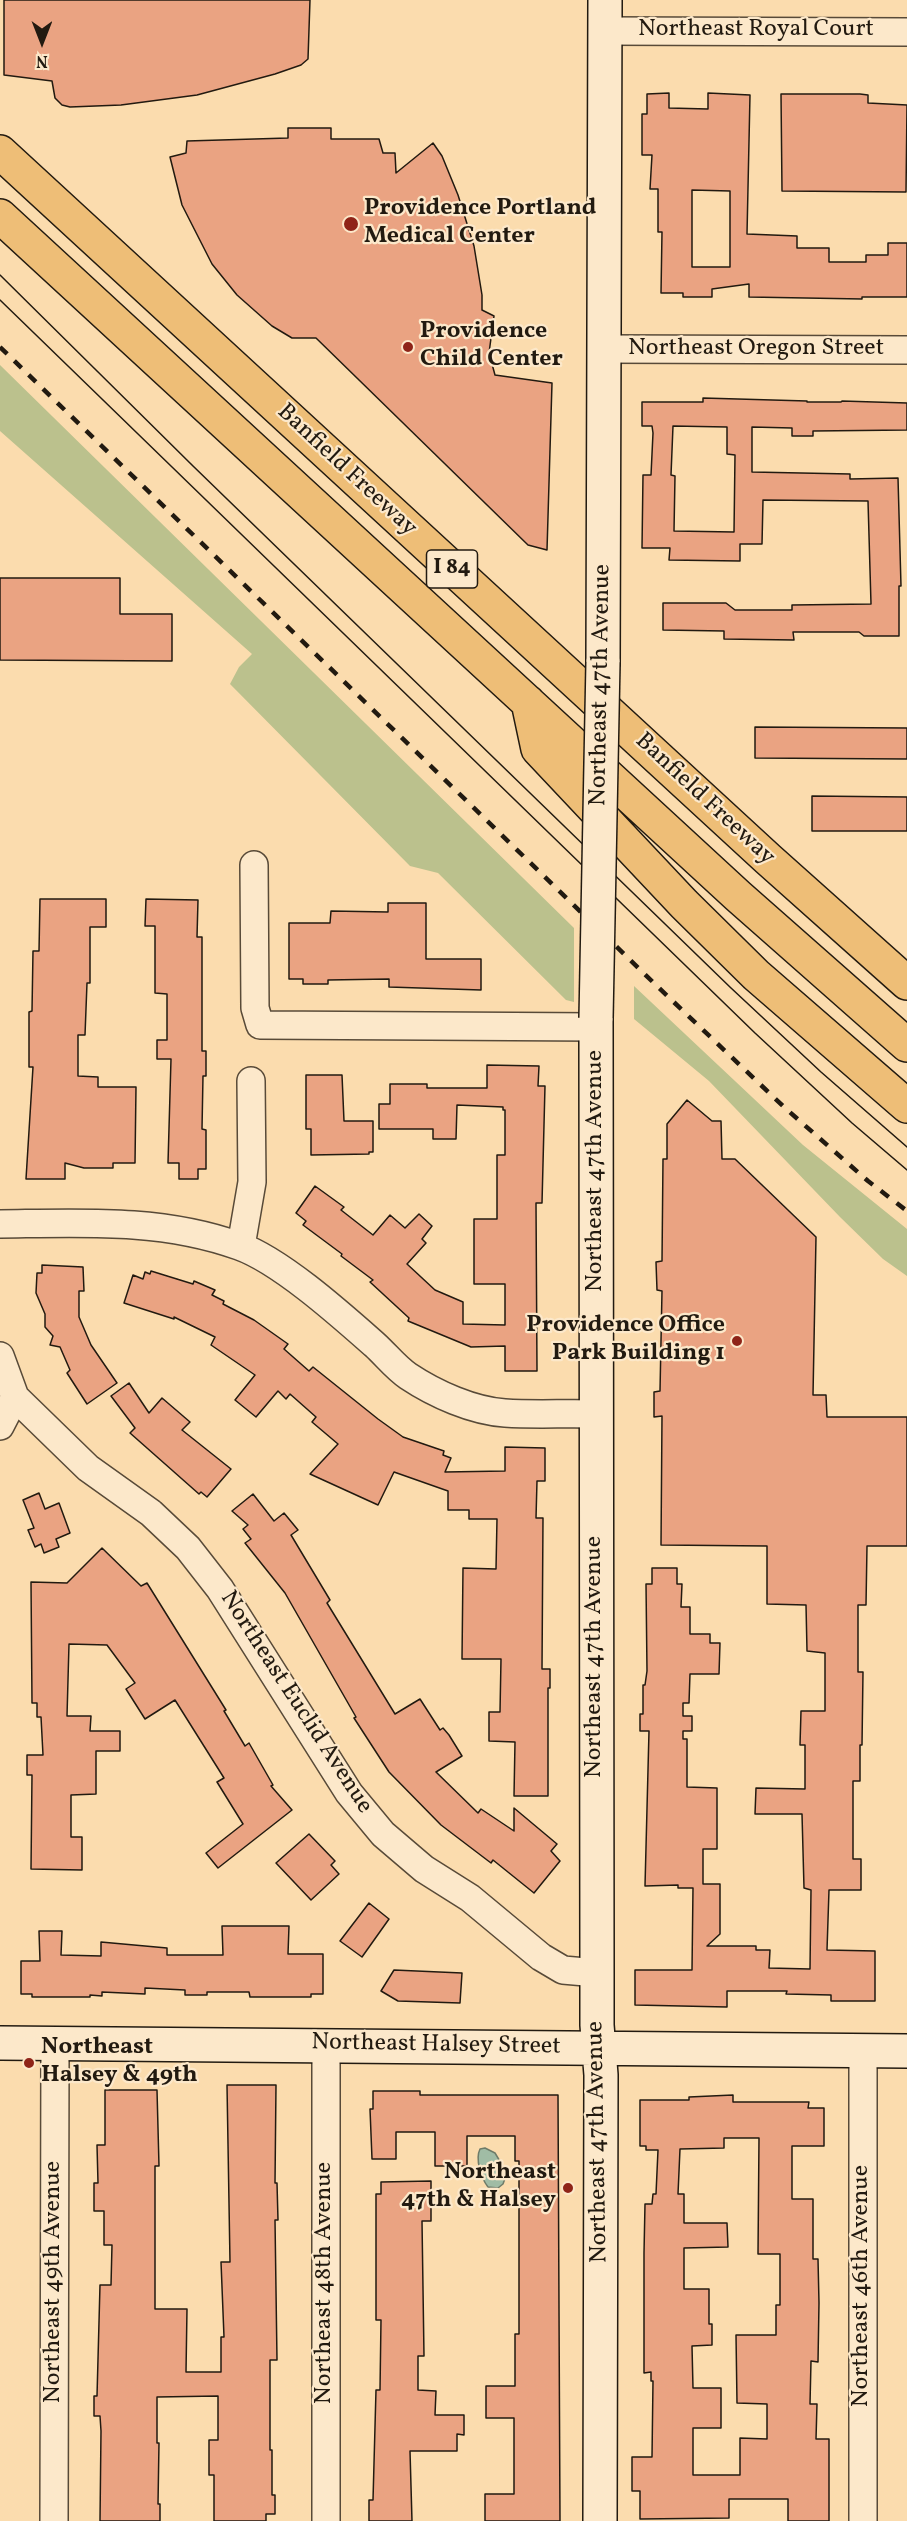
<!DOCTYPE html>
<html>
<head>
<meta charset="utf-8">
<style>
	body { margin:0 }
	#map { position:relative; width:907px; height:2521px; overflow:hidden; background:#fbdcae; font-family:Vollkorn,serif }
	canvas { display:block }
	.north { position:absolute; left:12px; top:12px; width:60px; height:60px; -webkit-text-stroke:4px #fce8ca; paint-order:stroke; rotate:180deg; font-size:16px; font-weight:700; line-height:24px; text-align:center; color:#221a10 }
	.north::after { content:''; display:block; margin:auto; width:21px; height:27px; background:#221a10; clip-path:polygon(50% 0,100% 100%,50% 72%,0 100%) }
</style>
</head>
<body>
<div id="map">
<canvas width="907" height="2521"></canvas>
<div class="north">N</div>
</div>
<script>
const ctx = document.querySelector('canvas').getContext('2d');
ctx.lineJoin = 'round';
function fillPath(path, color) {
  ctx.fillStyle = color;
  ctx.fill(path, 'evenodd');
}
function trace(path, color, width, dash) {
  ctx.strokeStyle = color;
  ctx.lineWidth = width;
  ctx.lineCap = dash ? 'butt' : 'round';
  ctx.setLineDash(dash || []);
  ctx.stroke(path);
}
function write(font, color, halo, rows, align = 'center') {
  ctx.font = font + ' Vollkorn,serif';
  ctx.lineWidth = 4.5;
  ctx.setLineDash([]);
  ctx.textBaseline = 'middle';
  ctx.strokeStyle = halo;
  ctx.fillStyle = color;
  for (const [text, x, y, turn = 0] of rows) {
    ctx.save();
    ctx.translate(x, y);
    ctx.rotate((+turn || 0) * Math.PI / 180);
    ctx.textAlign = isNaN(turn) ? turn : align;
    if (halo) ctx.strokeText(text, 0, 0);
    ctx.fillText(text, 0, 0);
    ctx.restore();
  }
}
fillPath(new Path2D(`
	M0,365L574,928V1002L566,1000L438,873L410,866L230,684L239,667L252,654L0,431Z
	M634,986L803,1145L907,1229V1276L883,1259L840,1217L709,1081L634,1019Z`), '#bbc18d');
const water = new Path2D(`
	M485,2148L495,2153L507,2173L503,2184L498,2188L488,2187C481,2178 475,2159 480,2149Z`);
fillPath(water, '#a0bca5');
trace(water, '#6e7b69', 1.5);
const building = new Path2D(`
	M4,0H310L308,59L301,65L275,74L197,95L121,105L70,107L62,105L55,98L52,81L4,75Z
	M669,93V108L708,109V93L750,95L747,234L797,236V248H829V262H866V255H888V243H907V297H862V299L749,297V284L712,289V297H683V293H661L662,232H658V189H650L652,155H642V114H647V94ZM692,190L730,191V267H692Z
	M781,94H860L868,95V103L907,105L906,192L782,191Z
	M288,128H331V139H379L383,153H395L396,173L433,143L442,156L458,195L474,246L482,295V310L494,316L489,353L495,375L552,383L547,550L528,545L316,338H292L272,326L237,295L212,264L182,205L170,157L186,153L187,141L288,138Z
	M703,398L807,401V402H841L842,401L907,403V430L813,431V436H792V428L752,427V472L850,474V479L898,478L901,586H899V636H864L859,632H793L794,640L724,639V631L663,630V603H726L735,610H792V605L871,604L868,501L763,500L762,544H740V561L669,560L670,548H642L643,475H651L653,433L652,426H642V402H703ZM673,426L727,427V454L735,455L734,532L674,531L675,476L671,475Z
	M0,578H120V614H172V661L0,660Z
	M755,727L907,728V759L755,758Z
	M812,796L907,797V831H812Z
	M40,899H106V927H90V983H87L85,1035H78V1076L98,1077V1087H136L135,1163H113V1168H84L65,1163V1179H26L33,1067H29V1012L32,1011L33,951H39Z
	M146,899L198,900L197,937H202V1051H206V1076H203L202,1129L206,1130V1169H198V1179H179V1163H168L171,1059H157V1040H167V994L155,993V926H145Z
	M388,903H426V959H481V990L389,987V979L328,980V984H303V979H289V923H330L331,911L388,912Z
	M487,1065L539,1066L538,1086H545L542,1203H536L537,1371H505V1346L471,1347L408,1321L409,1318L370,1282L373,1280L341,1256L342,1254L303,1225L306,1221L296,1213L315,1186L344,1207L341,1210L373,1235L390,1215L405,1228L419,1214L432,1226L422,1239L426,1243L407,1264L435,1290L463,1302V1324L505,1325V1284H474V1219H497V1155H505V1110H503V1107L457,1105L456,1139H433V1129H379V1104H390V1084H427V1088H487Z
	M306,1075H342L344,1121H373V1152H369V1154L311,1155V1129H306Z
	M687,1100L712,1121H721L722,1159H735L816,1237L813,1395H826L827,1417H907V1546H867L866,1605H858V1672H863L862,1745H860V1781H853V1859H861V1890H829L827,1950L875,1951V2001H831V1995L786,1994L787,1991H727V2007L635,2005V1970H692L693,1888H678V1885L645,1886L649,1731H640V1714H643V1685H645L647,1671L646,1584H652V1568H677V1584H682L681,1607H690V1634H710V1643H720L719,1674H690L689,1703H683V1716H692V1731H683V1739H687V1787L717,1788V1849H703V1884H720V1934L707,1946H756V1950H770L769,1968L810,1969L811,1890L804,1888L802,1814H755L756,1788L805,1789V1745H800L801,1711H825V1653L807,1651L806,1605L767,1604V1546L661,1545L662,1416L654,1417V1392L660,1391L662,1291L657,1290L656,1262L662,1261L663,1159H667V1124Z
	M42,1265L83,1267L84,1291H79V1317L91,1345L117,1383L87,1404L67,1373L70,1370L60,1347L50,1345L53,1336L45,1327V1314L36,1293L37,1273H42Z
	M151,1271L193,1284L194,1281L215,1290L212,1295L224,1301L223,1304L254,1320L288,1344L284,1349L309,1371L313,1367L378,1419L403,1437L444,1451L443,1455L451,1458L445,1472L505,1471V1447L545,1448V1481H537L536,1518H543L542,1669H550V1688H548V1796H514L515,1742L489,1741V1712H500L501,1659H462L463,1568L496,1569L497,1519H469V1510H448V1491L394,1472L378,1505L310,1474L338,1444L312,1422L316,1417L290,1394L286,1399L278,1391L256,1417L235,1400L255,1375L211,1345L215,1337L174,1317V1319L124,1303L133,1275L143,1279L145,1272L150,1274Z
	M129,1383L149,1413L162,1398L190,1422L182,1430L231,1469L207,1497L201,1492L199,1494L130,1433L135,1428L111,1396Z
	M39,1493L45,1509L59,1503L70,1533L56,1539L59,1547L44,1553L41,1544L35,1547L28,1530L34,1528L23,1500Z
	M253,1494L274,1521L284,1513L298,1530L291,1535L330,1600L327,1603L395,1714L420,1699L440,1730L443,1728L449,1735L462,1756L436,1772L478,1813L481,1809L514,1831V1808L557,1844L551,1851L560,1861L534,1893L493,1860L491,1863L441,1825L389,1772L354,1718L356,1717L285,1593L245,1543L251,1539L243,1529L248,1525L232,1511Z
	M102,1548L141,1586L147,1583L226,1710L224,1711L245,1746L249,1743L273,1785L271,1786L292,1810L218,1868L206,1853L243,1824L217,1782L224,1778L175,1700L145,1719L126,1689L135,1683L107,1645L69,1644L67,1716H91L90,1731H120V1751H96V1794L71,1795V1837H82V1870L31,1869L32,1775H27V1755H43L41,1717H37V1703H32L31,1582L67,1583Z
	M309,1834L335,1861L331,1865L339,1874L311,1900L276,1863Z
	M369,1903L389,1919L362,1957L340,1941Z
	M222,1926H289L288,1954H323V1994H311V1997H250L249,1992H207V1995H185V1990L145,1988V1994L102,1992V1996L90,1995V1997H32V1994H21V1961H40L39,1931H62L61,1955L101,1956V1942L167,1948V1955H223Z
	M394,1970L462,1973L460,2003L398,2001L381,1991Z
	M227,2085H276L275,2183H277L278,2220H275L277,2360H270V2450H272V2495H275V2514H266V2521H214V2475H209V2440H218V2396L157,2397V2443H159L158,2504H160V2521H100L101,2431L100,2416H94V2396H97L100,2285H111L112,2245H104V2211H94V2183H98L97,2145H105V2090H157L159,2166H155V2309H187L186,2372H221V2337H224L221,2262H230Z
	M373,2091H420V2095H558L560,2521H485V2494H514V2418H486V2386H515V2334H519V2161H515V2136H467V2166H435V2132H396V2159H372L370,2109H373Z
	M733,2095V2102H809L808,2108H824V2146H792V2199H813V2259H818L819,2303L818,2362L811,2361L810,2404H817L816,2439H829V2521H788V2499H729V2518L640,2519V2491H632V2457H652L653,2381H651V2372L644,2373V2253L645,2204H652L653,2194H656L658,2150H646V2146H640V2100H689V2097ZM724,2138H759L758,2254H780V2305H776V2335H736L737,2403L767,2404V2439L740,2438V2475H693V2428H721V2388H693L692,2346L712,2345V2324H709V2289H684V2248L728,2247L727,2223H684V2194H678L680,2149L724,2148Z
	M431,2181V2221H422L424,2356H418V2390L436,2391L435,2415H464V2435L457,2434V2451H410L412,2521H369V2500H373L376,2390H380L381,2320H376V2194H381V2182Z`);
fillPath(building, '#eaa382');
trace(building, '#221a10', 1.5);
const street = new Path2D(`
	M605,31L907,32
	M605,349L907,350
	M254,865L255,1008L260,1025L597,1027
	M0,1224C80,1223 162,1218 239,1246C281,1261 341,1315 375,1345C386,1355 396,1368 408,1376C435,1394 473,1411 505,1413C535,1415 566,1413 596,1414
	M241,1246L252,1182L251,1081
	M0,1356L15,1397L0,1426
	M15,1397L88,1468L151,1513L188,1548L220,1589L349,1793L383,1834L424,1869L470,1898L541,1957L563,1970L597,1973
	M326,2045V2521
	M863,2051V2521
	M54,2521L55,2043`);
const secondary = new Path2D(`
	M603,662L605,0
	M596,1018L597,1973V2025L601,2075L600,2521
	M0,2043L907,2051`);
const highway = new Path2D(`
	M0,152L768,859L907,983
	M0,216L738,896L907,1045
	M528,702L538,749L684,904L756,975L907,1106`);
trace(street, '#584a38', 30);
trace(secondary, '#221a10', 36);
trace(highway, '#221a10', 36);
trace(street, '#fce8ca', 27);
trace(secondary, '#fce8ca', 33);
trace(highway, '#eebe77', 33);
trace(new Path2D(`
	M0,275L193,466L731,988L821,1072L907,1147
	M0,300L755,1033L852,1123L907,1170`), '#221a10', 1.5);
trace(new Path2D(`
	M0,347L659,988L784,1107L868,1181L907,1211`), '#221a10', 4.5, [10, 10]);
const secondaryBridge = new Path2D(`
	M596,1018L603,662`);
trace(secondaryBridge, '#221a10', 36, []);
trace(secondaryBridge, '#fce8ca', 33);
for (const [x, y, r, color] of [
	[351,224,8,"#8f2418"],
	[408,347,6,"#8f2418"],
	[737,1341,6,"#8f2418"],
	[29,2063,6,"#8f2418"],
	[568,2188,6,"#8f2418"]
]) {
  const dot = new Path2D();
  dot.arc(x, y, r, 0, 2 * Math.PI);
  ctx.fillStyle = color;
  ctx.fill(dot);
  trace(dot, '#fce8ca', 2);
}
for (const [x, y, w] of [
	[452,569,51]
]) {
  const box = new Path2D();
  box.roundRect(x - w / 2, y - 19, w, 38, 4.5);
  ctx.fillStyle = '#fce8ca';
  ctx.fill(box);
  trace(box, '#221a10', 1.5);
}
write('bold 22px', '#221a10', null, [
	["I 84",452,569]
]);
write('24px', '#221a10', '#fce8ca', [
	["Northeast Royal Court",756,31],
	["Northeast Oregon Street",756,350],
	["Banfield Freeway",346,471,43],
	["Northeast 47th Avenue",602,685,-89],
	["Banfield Freeway",704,800,43],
	["Northeast 47th Avenue",597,1171,-90],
	["Northeast 47th Avenue",596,1657,-90],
	["Northeast Euclid Avenue",295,1703,57],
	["Northeast Halsey Street",436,2046,1],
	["Northeast 47th Avenue",599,2142,-91],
	["Northeast 49th Avenue",55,2282,-90],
	["Northeast 48th Avenue",326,2283,-90],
	["Northeast 46th Avenue",863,2286,-90]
]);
write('bold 24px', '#221a10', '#fce8ca', [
	["Providence Portland",364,210],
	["Medical Center",364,238],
	["Providence",420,333],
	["Child Center",420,361],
	["Providence Office",725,1327,"right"],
	["Park Building 1",725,1355,"right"],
	["Northeast",41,2049],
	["Halsey & 49th",41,2077],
	["Northeast",556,2174,"right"],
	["47th & Halsey",556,2202,"right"]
], 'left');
</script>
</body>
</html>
